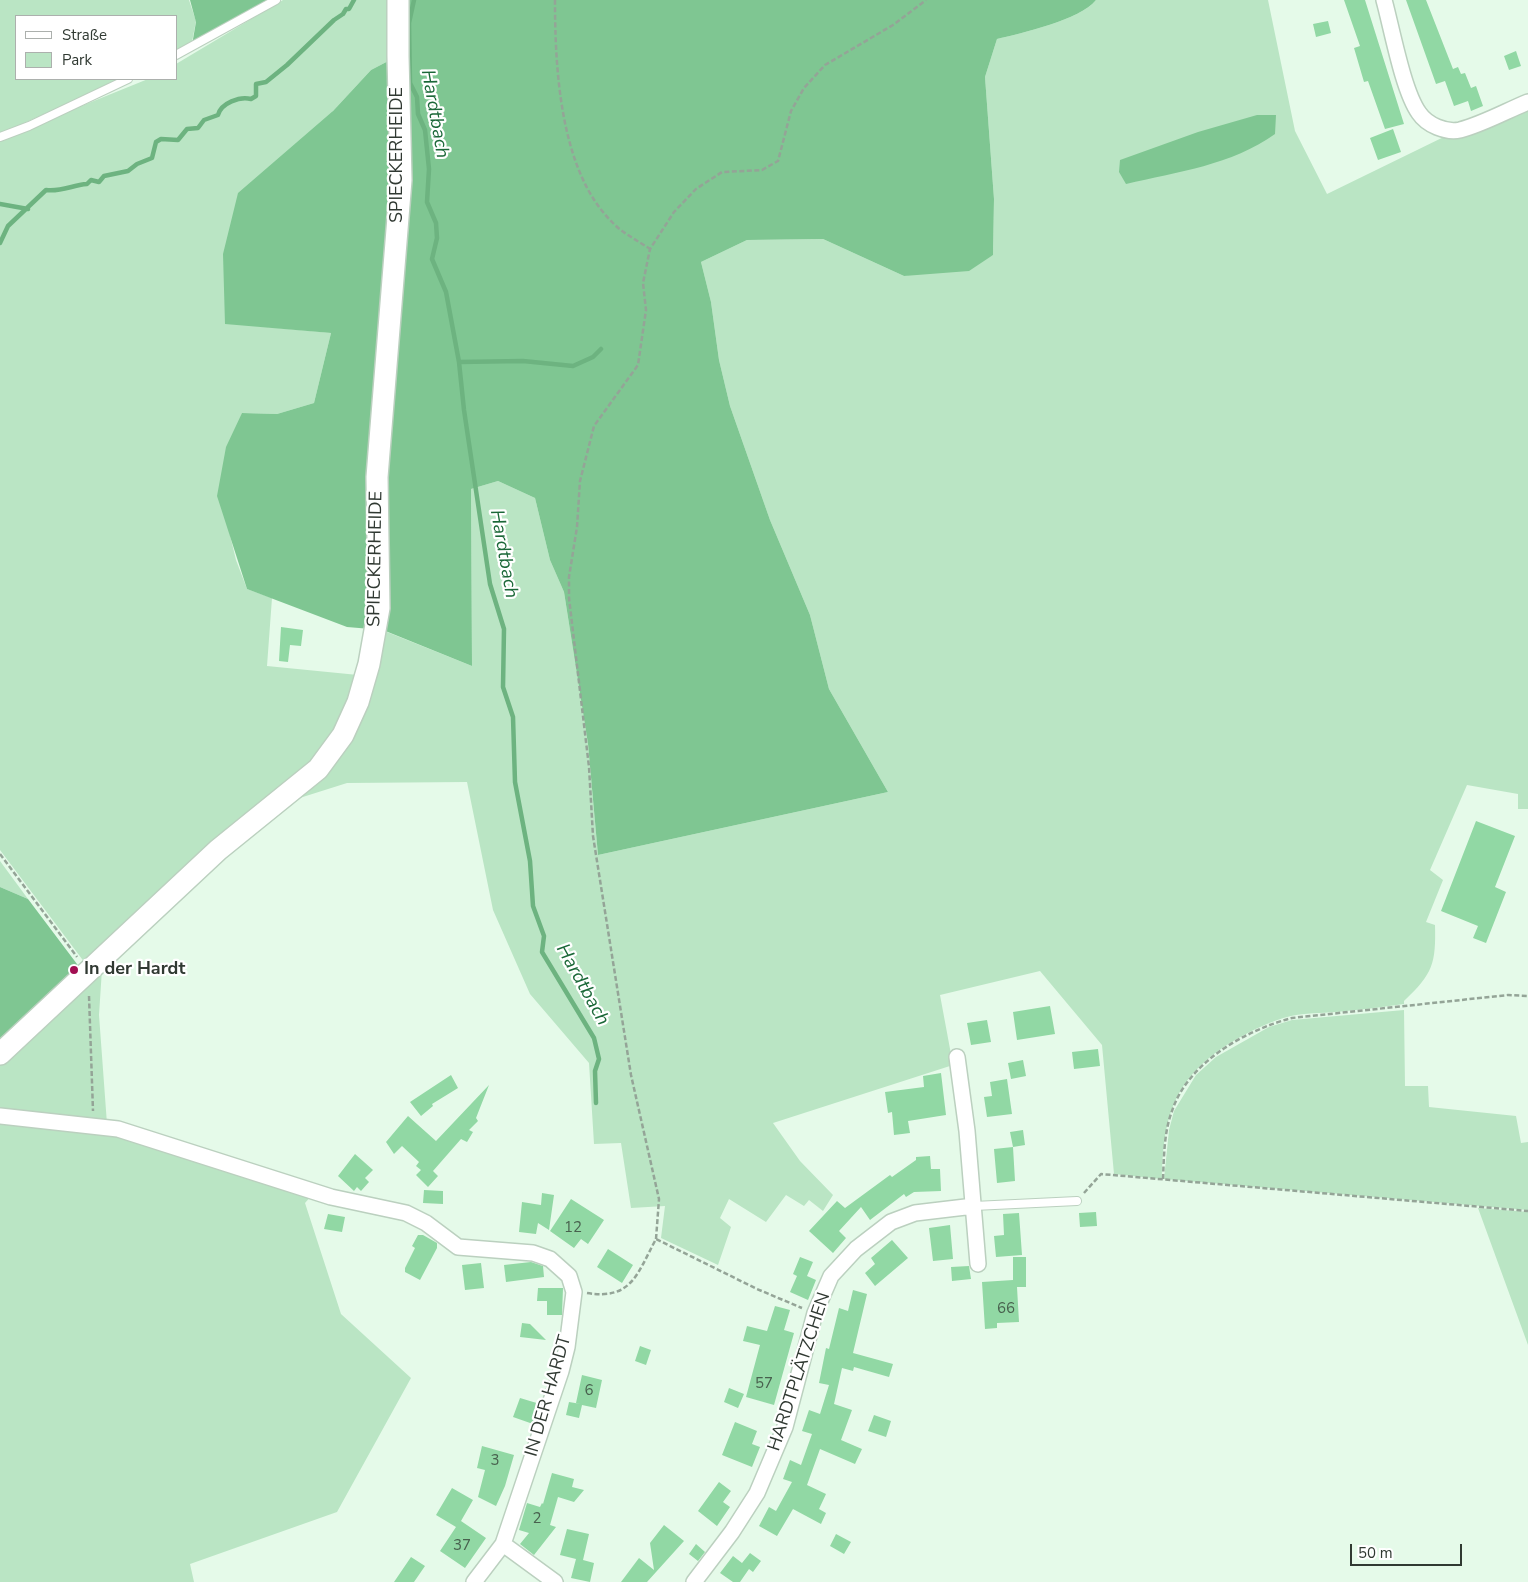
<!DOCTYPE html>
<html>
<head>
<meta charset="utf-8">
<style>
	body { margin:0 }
	#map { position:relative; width:1528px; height:1582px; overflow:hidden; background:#e5fae9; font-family:"Nunito Sans",sans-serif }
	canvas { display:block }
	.legend { position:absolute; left:15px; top:15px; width:162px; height:65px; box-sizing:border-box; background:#fff; border:1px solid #acb0ad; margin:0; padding:6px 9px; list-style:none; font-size:15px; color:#303932 }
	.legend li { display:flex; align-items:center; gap:10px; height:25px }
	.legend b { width:25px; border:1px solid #acb0ad }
	.scale { position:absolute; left:1350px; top:1544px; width:112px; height:22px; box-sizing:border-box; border:2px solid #303932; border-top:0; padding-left:6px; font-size:15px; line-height:18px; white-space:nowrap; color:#303932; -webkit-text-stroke:4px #fff; paint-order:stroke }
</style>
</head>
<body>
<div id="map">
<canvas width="1528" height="1582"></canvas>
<ul class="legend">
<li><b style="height:6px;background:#fff"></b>Straße</li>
<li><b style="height:14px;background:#bae5c4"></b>Park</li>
</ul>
<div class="scale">50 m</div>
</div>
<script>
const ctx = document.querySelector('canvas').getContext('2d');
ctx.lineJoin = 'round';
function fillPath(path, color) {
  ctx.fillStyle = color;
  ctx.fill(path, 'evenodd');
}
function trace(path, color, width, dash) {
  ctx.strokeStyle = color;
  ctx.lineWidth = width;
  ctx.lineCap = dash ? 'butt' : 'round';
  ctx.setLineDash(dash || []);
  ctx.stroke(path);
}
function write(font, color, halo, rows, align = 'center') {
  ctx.font = font + ' "Nunito Sans",sans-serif';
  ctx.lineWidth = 4.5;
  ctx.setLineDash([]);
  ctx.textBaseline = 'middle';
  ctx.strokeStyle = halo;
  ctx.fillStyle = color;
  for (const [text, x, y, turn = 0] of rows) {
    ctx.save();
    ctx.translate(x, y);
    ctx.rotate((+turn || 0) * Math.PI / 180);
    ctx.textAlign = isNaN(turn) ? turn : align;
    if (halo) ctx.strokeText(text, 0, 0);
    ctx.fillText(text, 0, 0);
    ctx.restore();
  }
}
fillPath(new Path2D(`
	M0,0H189L196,21L192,42L176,53V16H16V79H121L0,134Z
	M283,0H395L394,58L371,70L333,111L225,323L331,333L314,403L277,414L242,413L229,531L236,560L247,589L272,598L267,666L358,675L348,703L325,750L88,967L0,850V139L148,79H176V64Z
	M1096,0H1268L1295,131L1327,194L1456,131L1528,108V809H1518V794L1467,785L1430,870L1443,880L1426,922L1435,925C1436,963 1433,974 1404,1001V1004C1382,1007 1359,1010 1336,1012C1321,1013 1305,1013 1291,1016C1270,1021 1253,1030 1235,1040C1176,1075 1163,1113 1162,1179L1114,1174L1102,1045L1040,971L940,995L953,1065L773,1123L800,1161L833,1195L823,1211L809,1200L804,1206L786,1195L766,1222L729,1199L720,1218L731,1227L718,1265L661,1238L665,1206L631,1208L621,1143L594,1144L589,1063L530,994L493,910L467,782L347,783L287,802L324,772L382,630L472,666L471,489L498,481L535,498L550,560L564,592L588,744L598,855L888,792L829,689L810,615L770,520L730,406L719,360L711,302L701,262L747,240L823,239L904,276L993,255L994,199L985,77L997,39C1022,33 1080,20 1096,0Z
	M0,861L28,899L0,887Z
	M102,969L99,1015L107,1124L0,1112V1061Z
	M1404,1010L1405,1086H1428L1429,1107L1516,1116L1521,1143L1528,1142V1210L1164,1179L1169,1130L1174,1111L1196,1075L1216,1057L1269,1027L1292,1020Z
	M0,1119L91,1127L313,1194L305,1203L341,1314L411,1378L337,1512L190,1564L194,1582H0Z
	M1478,1208L1528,1212V1345Z`), '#bae5c4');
fillPath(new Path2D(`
	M190,0H269L192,45L196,22Z
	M409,0H1096C1080,20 1022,33 997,39L985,77L994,199L993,255L969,271L904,276L823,239L747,240L701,262L711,302L719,360L730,406L770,520L810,615L829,689L888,792L598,855L588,744L564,592L550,560L535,498L498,481L471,489L472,666L383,630L347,627L247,589L217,496L226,447L242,413L277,414L314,403L331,333L225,324L223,254L238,193L333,111L371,70L394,58Z
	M1257,115H1276L1275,134C1232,165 1177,172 1126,184L1119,172L1120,160L1198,132Z
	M0,887L28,899L80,968L0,1043Z`), '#7fc692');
trace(new Path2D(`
	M414,0L409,23L410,83L417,97L418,114L425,130L429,169L427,202L436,223L437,238L432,259L446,292L459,362L464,410L490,584L504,629L503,687L513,717L515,782L530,861L533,906L544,936L542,952L594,1038L599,1059L595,1071L596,1103
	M0,204L28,209
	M0,243L8,226L46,190C62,192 72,185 87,184L91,180L99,182L104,176L128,171L137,164L152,158L156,142L161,139L178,140L187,129L198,128L204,120L218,115C221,103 240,96 251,99L256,96V84L266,82L287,65L334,20L343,14L346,9H349L354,0
	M459,362L523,361L573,366L593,357L601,349`), '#6db380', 4.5);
fillPath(new Path2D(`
	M1344,0H1365L1404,124L1385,129L1368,81L1364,82L1354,48L1360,46Z
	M1406,0H1426L1453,69L1458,67L1461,74L1465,73L1471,88L1476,86L1483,106L1471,111L1468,101L1454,106L1445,81L1436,84Z
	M1328,21L1331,33L1316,37L1313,24Z
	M1516,51L1521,66L1509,70L1504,56Z
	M1393,129L1401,152L1378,160L1370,138Z
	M281,627L303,630L301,646L290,645L288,662L279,661Z
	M1476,821L1515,836L1495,887L1506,892L1486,943L1473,938L1478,926L1441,911Z
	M1050,1006L1055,1034L1017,1040L1013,1012Z
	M987,1020L991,1042L971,1045L967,1023Z
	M1098,1049L1100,1066L1074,1069L1072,1052Z
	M1023,1060L1026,1076L1011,1079L1008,1063Z
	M941,1073L946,1115L908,1121L910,1133L894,1135L892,1112L888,1113L885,1092L924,1087L923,1076Z
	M451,1075L458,1088L432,1104L433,1106L421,1116L410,1102Z
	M1007,1079L1012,1114L987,1117L984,1097L992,1096L990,1082Z
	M489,1085L476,1118L478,1121L469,1130L473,1132L467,1142L461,1139L433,1171L438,1176L428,1187L416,1175L421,1170L416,1166L419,1162L402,1146L394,1154L386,1142L408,1116L436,1141Z
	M1023,1130L1025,1145L1013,1147L1010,1132Z
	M1013,1147L1015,1181L997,1183L994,1149Z
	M355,1154L373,1170L365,1178L369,1182L361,1191L357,1187L354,1191L338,1176Z
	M930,1156L931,1169H940L941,1191L914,1192L906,1197L904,1194L870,1220L861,1207L839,1231L846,1238L833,1253L809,1231L837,1201L845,1208L890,1175L892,1177L916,1160V1157Z
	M424,1190L443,1191V1204L423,1203Z
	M542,1193L554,1195L549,1230L538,1223L536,1234L519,1232L522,1202L541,1205Z
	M571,1199L604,1220L588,1244L581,1239L574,1248L550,1231Z
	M1096,1212L1097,1226L1080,1227L1079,1213Z
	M1019,1213L1022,1255L996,1257L994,1236L1004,1235L1003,1214Z
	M328,1214L345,1217L342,1232L324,1229Z
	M950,1225L953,1259L933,1261L929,1228Z
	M418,1235H423L437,1243V1248L420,1280L405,1272V1268L415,1248L412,1246Z
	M892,1240L908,1258L875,1286L865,1273L875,1264L871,1258Z
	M608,1249L633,1265L622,1283L597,1267Z
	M800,1257L813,1262L807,1276L816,1280L808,1300L790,1292L797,1276L793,1274Z
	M1013,1257H1026V1287H1017L1019,1322L997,1323V1328L985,1329L982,1282L1013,1280Z
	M531,1262L543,1266L544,1277L506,1282L504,1265Z
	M481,1263L484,1288L465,1290L462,1265Z
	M969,1266L971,1279L952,1281L951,1267Z
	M538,1288H563L562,1315H547V1301H537Z
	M853,1290L867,1294L853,1353L893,1364L889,1377L854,1367L853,1371L842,1368L834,1404L852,1410L841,1440L862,1449L855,1464L820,1449L807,1485L826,1494L819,1509L826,1513L821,1524L793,1509L777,1536L759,1526L769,1507L776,1511L792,1482L783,1479L790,1460L801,1465L812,1434L802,1431L809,1410L820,1414L829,1385L819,1383L826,1348L829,1349L839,1308L848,1311Z
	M775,1306L790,1310L784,1330L794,1333L774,1405L746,1397L760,1345L743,1341L747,1326L767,1331Z
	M522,1323L530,1324L546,1340L520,1337Z
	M640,1346L651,1350L646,1365L635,1361Z
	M582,1375L602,1380L596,1408L582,1405L579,1418L566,1415L569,1402L581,1404L576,1403Z
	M729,1388L744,1394L738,1408L724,1402Z
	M520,1398L540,1404L533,1424L513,1417Z
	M874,1415L891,1421L886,1437L868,1431Z
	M735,1422L757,1431L752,1444L760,1447L752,1467L722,1455Z
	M482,1446L514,1455L505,1486L496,1506L478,1497L485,1470L477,1468Z
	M552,1473L574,1479L572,1487L584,1490L574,1502L558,1497L550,1525L556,1527L534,1555L520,1544L529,1533L519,1530L527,1503L540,1507L542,1503L543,1504Z
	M719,1482L731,1491L723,1502L730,1507L717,1526L698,1511Z
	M452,1488L473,1500L461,1521L486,1538L465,1568L440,1551L456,1527L436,1515Z
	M664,1525L684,1541L647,1582H621L639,1558L654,1570L650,1543Z
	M567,1529L589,1534L583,1560L594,1563L590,1582L571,1578L576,1559L560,1555Z
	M836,1534L851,1542L844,1554L830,1546Z
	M696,1544L705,1552L698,1561L689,1554Z
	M750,1553L761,1561L753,1572L749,1569L740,1582H733L720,1573L733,1556L742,1563Z
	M411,1557L425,1566L414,1582H394Z`), '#91d8a4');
const lane = new Path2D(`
	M176,55L276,0
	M0,137L29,126L128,79
	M974,1206L1077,1201`);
const street = new Path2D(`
	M1384,0C1392,29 1403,91 1419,113C1427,125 1446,133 1460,130C1483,124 1506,111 1528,102
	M957,1057L967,1131L978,1264
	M0,1116L118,1129L331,1197L406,1213L426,1223L458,1247L533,1253L550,1259L569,1276L574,1292L567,1347L561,1371L503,1544L474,1582
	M503,1544L555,1582
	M694,1582L732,1532L757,1493L785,1427L815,1313L831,1276L856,1249L891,1222L915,1213L974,1206`);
const secondary = new Path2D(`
	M0,1054L218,850L318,769L343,735L358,702L369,664L379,608L377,477L401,180L398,56V0`);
trace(lane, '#bbd0bf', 10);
trace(street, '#bbd0bf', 18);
trace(secondary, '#bbd0bf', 24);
trace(new Path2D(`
	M555,0C555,69 560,171 612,222C622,233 637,240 650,249
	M0,854L77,957
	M89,996L93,1111
	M1163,1179C1164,1156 1164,1132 1172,1111C1188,1062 1246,1030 1292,1018L1508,995L1528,996
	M1084,1193L1101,1174L1528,1211
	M656,1239L659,1199L631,1075L593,836L589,767L569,598V577L577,527L580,481L594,426L638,365L646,310L643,283L650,249L674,212L696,189L722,172L762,170L778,161L791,111L804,88L825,65L893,25L926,0
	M587,1293C632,1300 637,1274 656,1239L757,1289L802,1308`), '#94a497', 2.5, [5, 2.5]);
trace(lane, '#fff', 8);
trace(street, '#fff', 15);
trace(secondary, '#fff', 21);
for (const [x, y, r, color] of [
	[74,970,5,"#a20f52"]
]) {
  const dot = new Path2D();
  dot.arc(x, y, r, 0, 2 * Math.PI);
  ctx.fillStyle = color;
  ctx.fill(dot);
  trace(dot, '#fff', 2);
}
write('15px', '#48614e', null, [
	["12",573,1228],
	["66",1006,1309],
	["57",764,1384],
	["6",589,1391],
	["3",495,1461],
	["2",537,1519],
	["37",462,1546]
]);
write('18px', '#303932', '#fff', [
	["SPIECKERHEIDE",398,155,-90],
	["SPIECKERHEIDE",376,559,-89],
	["HARDTPLÄTZCHEN",800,1372,-72],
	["IN DER HARDT",549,1396,-74]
]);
write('bold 18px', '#303932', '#fff', [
	["In der Hardt",84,970]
], 'left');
write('italic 19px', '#1b6838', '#fff', [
	["Hardtbach",434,114,80],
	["Hardtbach",503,554,80],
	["Hardtbach",582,985,61]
]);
</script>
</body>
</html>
